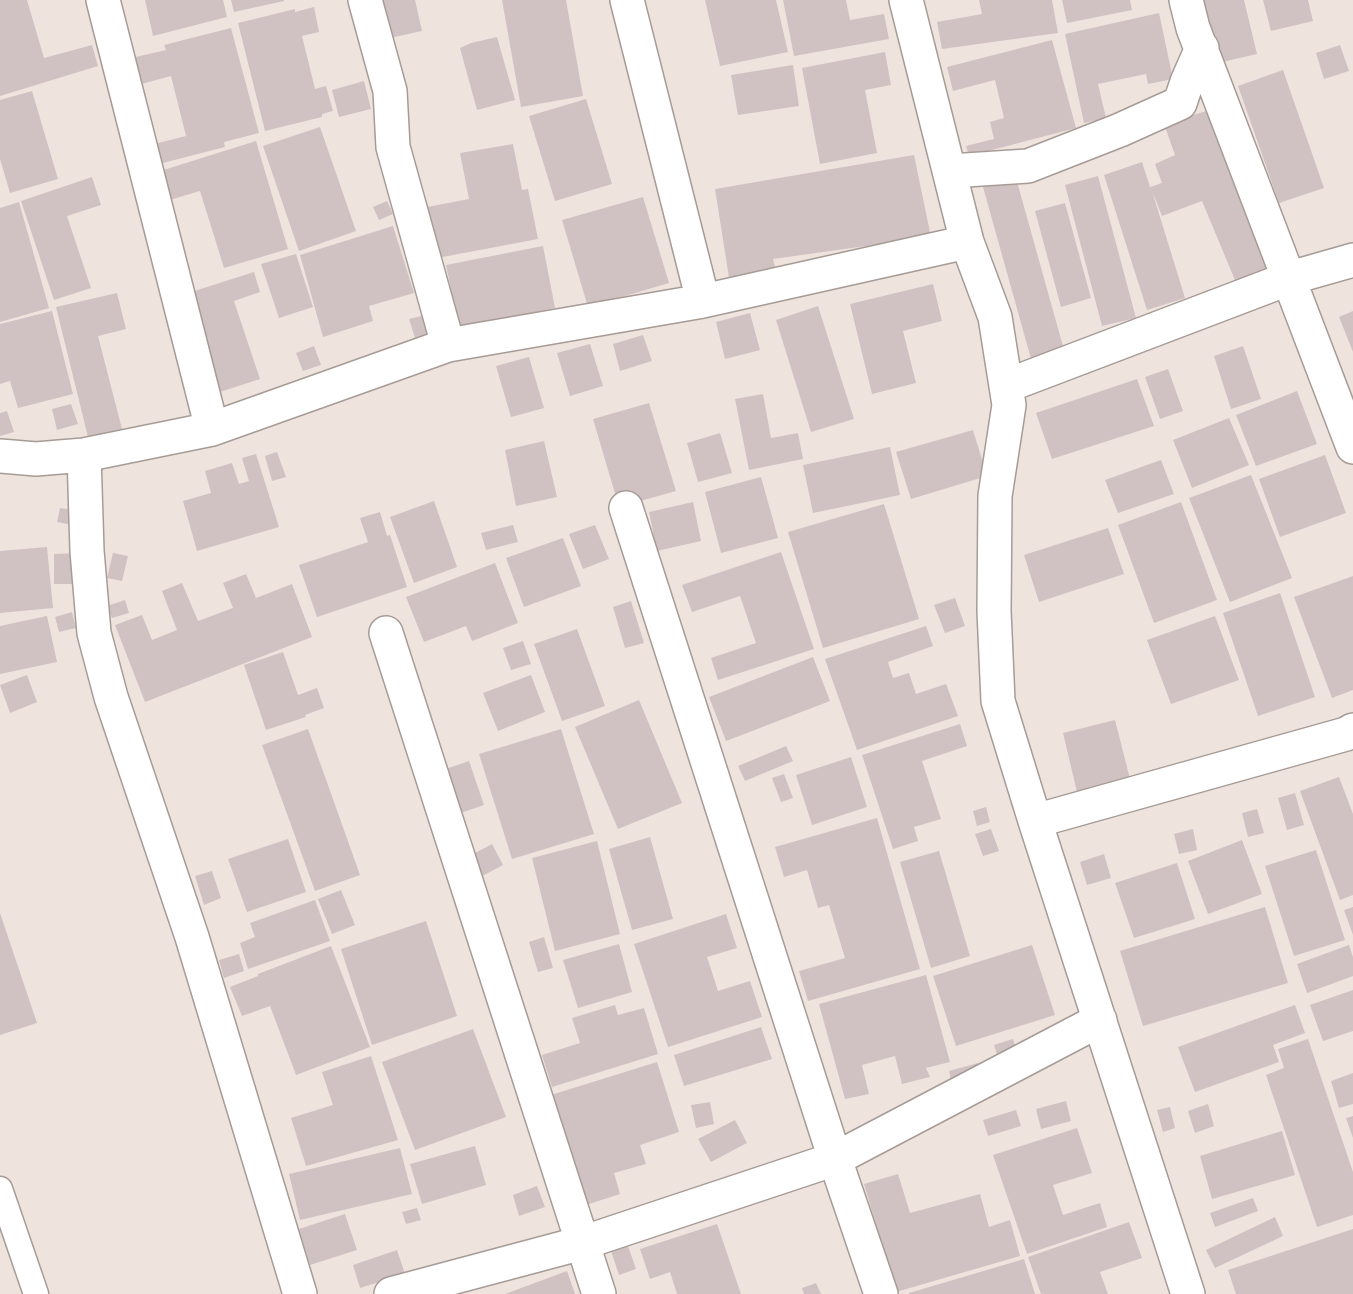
<!DOCTYPE html>
<html>
<head>
<meta charset="utf-8">
<style>
	body { margin:0 }
	canvas { display:block; background:#efe3de }
</style>
</head>
<body>
<canvas width="1353" height="1294"></canvas>
<script>
const ctx = document.querySelector('canvas').getContext('2d');
ctx.lineJoin = 'round';
function fillPath(path, color) {
  ctx.fillStyle = color;
  ctx.fill(path, 'evenodd');
}
function trace(path, color, width, dash) {
  ctx.strokeStyle = color;
  ctx.lineWidth = width;
  ctx.lineCap = dash ? 'butt' : 'round';
  ctx.setLineDash(dash || []);
  ctx.stroke(path);
}
fillPath(new Path2D(`
	M0,0H27L44,58L92,45L98,66L0,96Z
	M145,0H223L227,17L153,36Z
	M231,0H284V1L234,12Z
	M382,0H415L422,31L390,38Z
	M502,0H566L583,96L521,107Z
	M705,0H776L788,52L720,66Z
	M783,0H846L850,20L884,14L889,39L794,56Z
	M979,0H1052L1058,33L942,49L937,22L982,14Z
	M1062,0H1130L1132,10L1067,23Z
	M1203,0H1244L1257,54L1218,63Z
	M1263,0H1308L1313,21L1271,31Z
	M314,7L319,32L302,36L315,89L326,86L333,111L322,114V117L265,131L238,23L295,9V12Z
	M1159,13L1173,79L1148,84L1146,74L1098,84L1106,118L1084,123L1065,34Z
	M231,28L259,133L224,142L225,147L151,166L146,146L186,136L171,76L134,86L127,59L166,50L164,45Z
	M497,37L515,100L477,110L460,48L471,43Z
	M1052,40L1076,128L969,156L966,146L994,139L990,122L1004,118L995,80L953,91L947,67Z
	M1340,45L1349,71L1324,79L1316,53Z
	M885,52L891,85L865,90L877,153L820,164L802,68Z
	M793,65L799,106L738,115L731,75Z
	M1283,70L1324,188L1279,203L1238,86Z
	M364,81L371,109L339,117L332,90Z
	M32,91L58,179L10,193L0,159V100Z
	M586,99L612,184L555,201L529,116Z
	M1216,108L1274,271L1237,285L1202,201L1162,216L1152,191L1185,298L1147,310L1104,175L1142,162L1150,187L1162,183L1155,164L1175,155L1164,124Z
	M320,127L356,231L299,251L263,146Z
	M256,141L288,249L224,268L200,191L163,202L154,173Z
	M513,144L522,190L528,189L538,239L432,259L422,208L469,199L460,153Z
	M914,155L931,237L773,259L777,275L730,284L715,189Z
	M1098,176L1136,318L1102,326L1065,185Z
	M92,177L101,205L67,216L91,288L54,300L21,201Z
	M1016,178L1066,357L1033,366L983,187Z
	M643,197L669,283L588,307L562,220Z
	M387,201L393,214L379,220L373,207Z
	M19,202L49,308L0,322V208Z
	M1065,203L1091,298L1061,307L1035,211Z
	M393,226L414,293L369,306L373,321L323,337L300,255Z
	M543,246L555,308L459,328L446,265Z
	M296,254L313,307L279,318L261,264Z
	M254,272L260,292L234,301L260,379L217,393L185,294Z
	M933,284L942,321L903,331L916,383L872,394L850,304Z
	M117,293L126,329L98,336L122,429L88,437L56,307Z
	M818,306L854,419L811,432L776,320Z
	M52,311L73,394L18,408L10,381L0,384V324Z
	M1353,311V352L1339,317Z
	M750,313L760,350L725,359L716,322Z
	M426,315L432,333L415,338L409,319Z
	M643,335L652,361L620,371L613,344Z
	M590,344L603,386L570,396L557,353Z
	M314,346L321,365L303,371L296,353Z
	M1243,346L1261,399L1231,409L1214,356Z
	M529,357L544,408L511,417L496,366Z
	M1168,369L1183,411L1160,419L1145,377Z
	M1137,379L1154,426L1052,459L1036,413Z
	M1297,391L1317,444L1256,466L1236,415Z
	M763,394L771,438L798,433L803,459L749,470L735,399Z
	M649,403L676,491L619,507L593,419Z
	M71,404L78,424L57,430L52,409Z
	M7,411L14,432L0,436V413Z
	M1229,418L1249,465L1192,488L1173,440Z
	M973,430L987,476L911,499L896,452Z
	M720,433L732,473L698,482L687,443Z
	M544,441L557,497L516,506L505,450Z
	M890,447L900,495L813,513L803,465Z
	M277,452L286,477L272,481L265,456Z
	M256,454L279,527L197,551L183,501L211,493L205,471L232,463L239,484L249,481L242,458Z
	M1325,455L1346,513L1280,537L1259,479Z
	M1161,460L1174,494L1118,513L1105,480Z
	M1251,475L1292,578L1230,602L1189,498Z
	M761,477L778,538L721,553L705,492Z
	M434,501L457,567L414,583L390,517Z
	M693,502L701,541L657,551L649,512Z
	M1181,502L1217,600L1154,623L1118,525Z
	M884,504L919,619L823,648L788,532Z
	M60,508L74,510L72,525L57,522Z
	M380,512L387,536L390,535L407,587L317,617L299,565L368,542L360,518Z
	M513,525L518,542L486,550L481,533Z
	M595,525L609,559L583,569L569,534Z
	M1108,528L1124,574L1039,602L1024,555Z
	M563,538L581,586L524,607L506,558Z
	M47,547L53,608L0,613V551Z
	M781,552L814,649L718,680L711,658L756,643L740,596L692,612L682,585Z
	M79,553V584H54V554Z
	M113,553L128,556L122,581L107,578Z
	M495,563L518,623L472,641L466,626L424,642L406,597Z
	M246,574L256,598L292,584L312,637L145,702L115,625L142,615L152,640L177,630L162,591L182,583L198,621L233,608L223,583Z
	M1353,576V690L1332,698L1294,597Z
	M1280,593L1315,697L1258,716L1223,613Z
	M955,598L965,626L945,633L934,605Z
	M125,600L129,613L112,618L107,606Z
	M631,601L644,643L625,648L613,607Z
	M72,612L76,628L59,632L55,617Z
	M47,616L57,662L0,674V626Z
	M1215,616L1239,680L1171,704L1147,640Z
	M926,626L933,646L888,662L893,678L909,673L916,694L946,684L958,716L857,750L825,659Z
	M577,629L605,706L562,721L534,644Z
	M523,641L531,664L511,670L503,648Z
	M283,652L298,695L317,688L324,708L305,715L306,717L266,730L244,665Z
	M813,657L830,701L726,741L709,697Z
	M27,675L37,702L10,713L0,685Z
	M531,675L545,712L498,731L483,693Z
	M639,700L682,803L618,829L575,727Z
	M1115,720L1130,779L1077,792L1063,733Z
	M960,724L967,746L922,761L941,819L914,827L918,841L893,849L862,755Z
	M308,729L360,875L315,891L262,745Z
	M561,729L594,834L512,859L479,754Z
	M786,746L793,761L745,781L738,766Z
	M851,757L867,807L812,825L796,775Z
	M469,761L484,805L455,815L440,771Z
	M784,774L793,798L781,802L772,778Z
	M1339,777L1353,814V895L1340,900L1300,791Z
	M1295,793L1304,825L1287,830L1278,798Z
	M986,807L990,822L977,826L973,811Z
	M1257,809L1264,833L1248,837L1242,813Z
	M877,818L920,969L808,1001L799,971L845,958L829,905L818,908L807,870L784,877L775,847Z
	M991,829L999,851L983,856L975,834Z
	M1193,829L1197,850L1179,854L1174,834Z
	M650,837L673,919L632,930L609,849Z
	M288,839L306,892L247,912L228,859Z
	M1242,840L1262,894L1208,914L1188,861Z
	M597,841L620,934L555,951L532,858Z
	M492,844L503,865L475,880L464,859Z
	M1316,850L1345,940L1294,956L1265,866Z
	M939,851L970,956L931,968L900,862Z
	M1104,854L1111,878L1087,885L1080,862Z
	M1177,863L1195,919L1134,938L1115,883Z
	M212,871L221,898L204,905L195,876Z
	M341,890L355,925L332,934L318,899Z
	M315,900L330,941L248,969L240,943L255,937L250,923Z
	M1265,907L1288,983L1143,1026L1120,951Z
	M1353,907V935L1344,910Z
	M0,913L37,1023L0,1035Z
	M726,914L737,948L707,957L718,991L750,981L762,1017L668,1047L634,944Z
	M426,921L457,1016L372,1045L341,949Z
	M544,937L553,968L538,972L529,942Z
	M619,944L632,992L578,1008L563,960Z
	M1032,945L1055,1015L956,1046L933,976Z
	M1349,945L1353,957V976L1307,993L1297,964Z
	M331,946L370,1047L296,1075L270,1006L242,1016L230,987L258,976V974Z
	M239,954L244,971L224,978L219,960Z
	M926,975L950,1062L926,1068L930,1077L902,1084L895,1056L862,1065L869,1094L845,1099L819,1004Z
	M1353,990V1031L1323,1041L1310,1005Z
	M615,1005L618,1015L644,1008L658,1054L552,1087L542,1055L580,1043L572,1018Z
	M1295,1005L1305,1033L1273,1045L1279,1062L1195,1092L1178,1047Z
	M761,1027L772,1059L684,1086L674,1055Z
	M473,1029L506,1117L415,1150L382,1062Z
	M1013,1039L1019,1058L1000,1064L994,1045Z
	M1308,1039L1353,1172V1215L1317,1227L1266,1075L1284,1068L1278,1049Z
	M371,1056L398,1140L306,1166L291,1118L333,1105L322,1072Z
	M657,1062L679,1132L640,1145L646,1164L614,1173L620,1194L586,1205L551,1095Z
	M978,1063L983,1077L952,1085L949,1071Z
	M1353,1073V1104L1339,1108L1331,1081Z
	M1066,1101L1071,1121L1041,1129L1036,1109Z
	M710,1102L714,1124L696,1128L691,1105Z
	M1208,1104L1214,1126L1195,1133L1188,1111Z
	M1170,1107L1175,1128L1163,1132L1157,1110Z
	M1016,1110L1021,1126L988,1136L983,1120Z
	M1353,1116V1138L1346,1118Z
	M735,1120L747,1143L711,1162L698,1139Z
	M1077,1128L1092,1173L1053,1185L1063,1215L1100,1203L1107,1227L1027,1254L993,1155Z
	M1282,1131L1295,1175L1212,1199L1200,1156Z
	M475,1146L486,1185L422,1204L410,1164Z
	M400,1148L412,1194L300,1220L289,1174Z
	M898,1174L910,1213L980,1194L989,1227L1010,1220L1020,1256L896,1292L864,1184Z
	M537,1186L545,1207L519,1216L513,1195Z
	M1253,1198L1258,1211L1215,1227L1210,1213Z
	M417,1208L421,1220L406,1224L402,1212Z
	M345,1214L357,1250L310,1265L299,1229Z
	M1275,1217L1283,1236L1215,1268L1206,1250Z
	M1129,1222L1142,1258L1100,1272L1108,1294H1041L1028,1257Z
	M717,1224L741,1294H677L670,1272L650,1279L640,1249Z
	M1353,1229V1294H1236L1228,1270Z
	M628,1246L636,1269L619,1275L611,1251Z
	M397,1250L405,1274L360,1288L353,1265Z
	M1024,1259L1035,1294H909V1293Z
	M567,1271L575,1294H505Z
	M816,1283L821,1294H804L802,1288Z`), '#d0c2c2');
const lane = new Path2D(`
	M0,1189L36,1294`);
const street = new Path2D(`
	M103,0L212,429
	M365,0L390,91L393,147L448,345
	M627,0L703,301L967,242
	M906,0L967,242L995,317L1009,405L995,496L994,611L998,701L1035,821L1188,1294
	M1186,0L1193,28L1353,447
	M950,171L1028,166L1120,130L1180,103L1187,82L1202,48
	M1006,386L1290,278L1353,260
	M84,455L87,551L94,633L111,697L192,937L300,1294
	M0,456L36,459L84,455L212,429L448,345L703,301
	M626,508L835,1159L881,1294
	M386,633L599,1294
	M1035,821L1346,734L1353,730
	M391,1294L582,1243L835,1159L1100,1020`);
trace(lane, '#a79b96', 27);
trace(street, '#a79b96', 36);
trace(lane, '#fff', 24);
trace(street, '#fff', 33);
</script>
</body>
</html>
